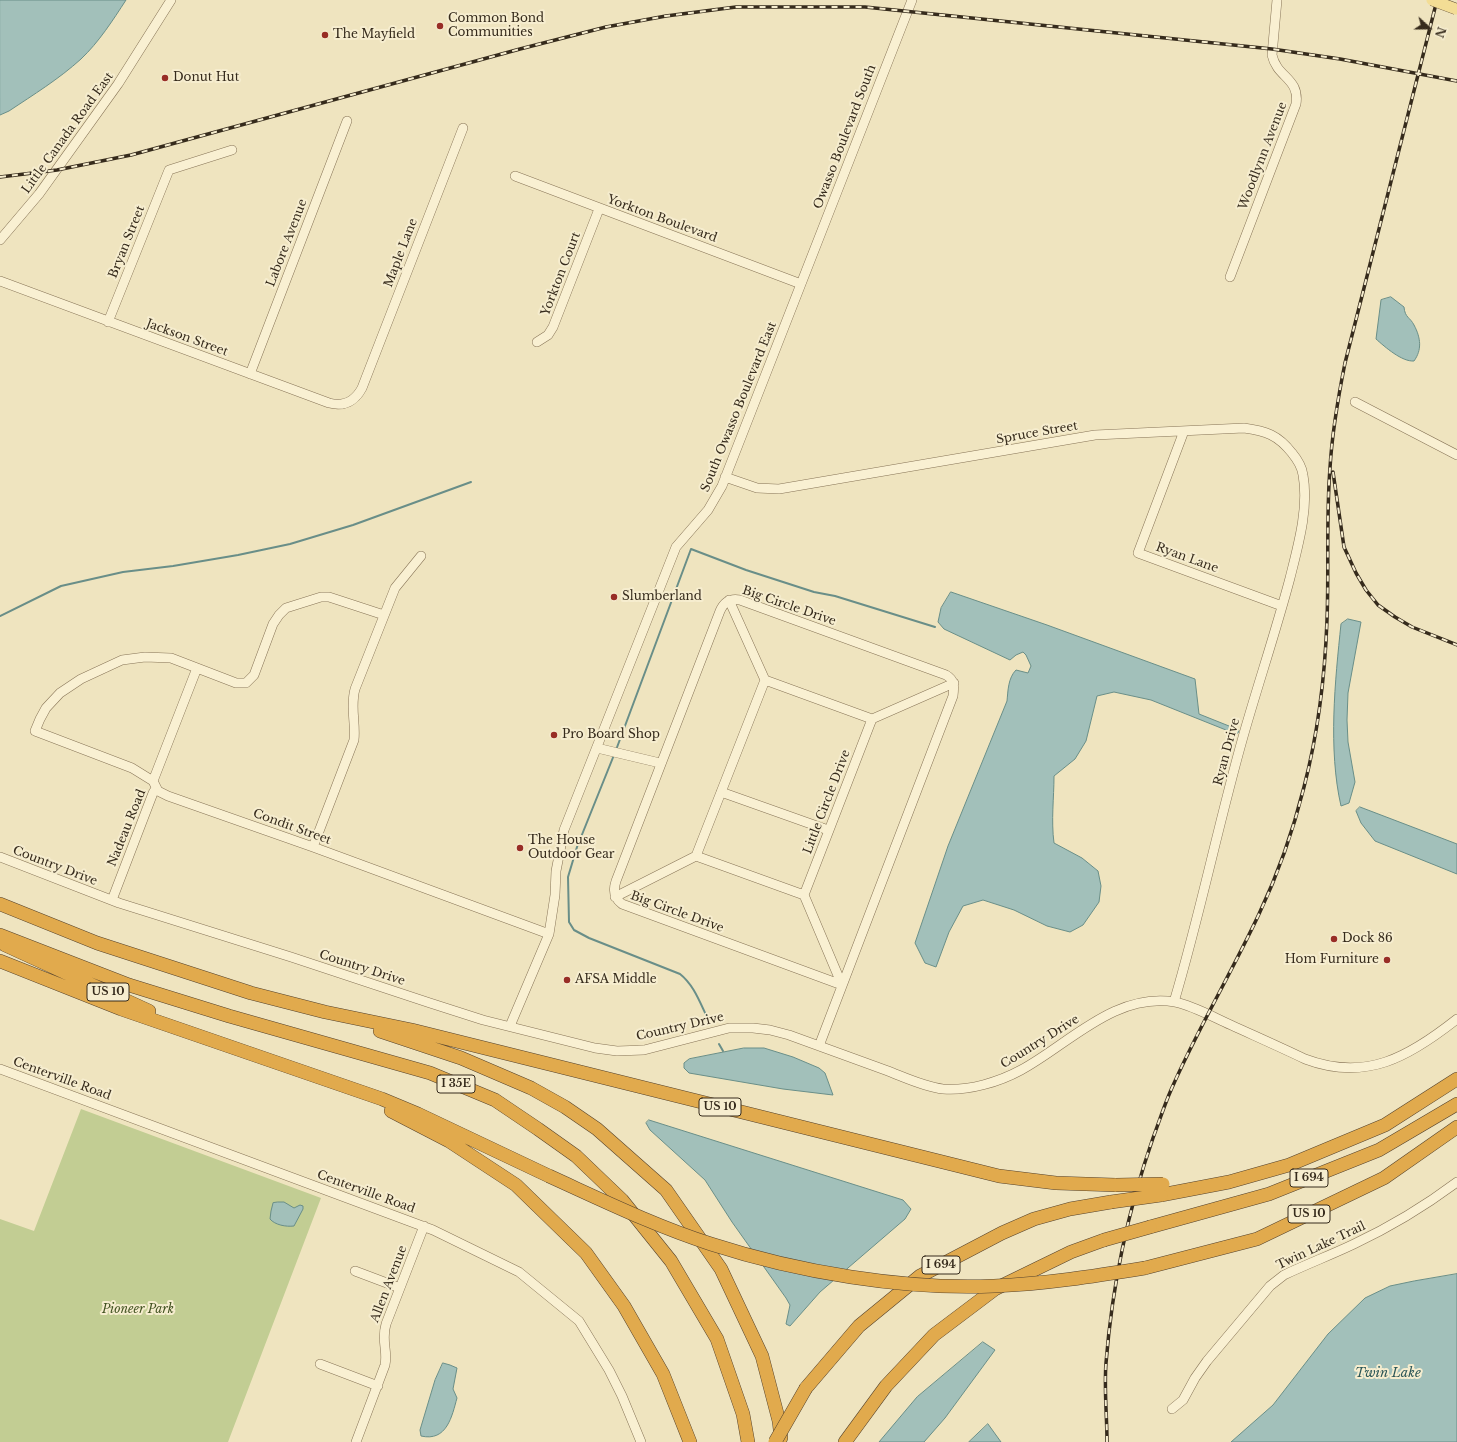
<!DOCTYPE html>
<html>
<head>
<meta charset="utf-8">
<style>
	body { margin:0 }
	#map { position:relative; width:1457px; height:1442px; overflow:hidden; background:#efe4bf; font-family:"Libre Baskerville",serif }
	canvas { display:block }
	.north { position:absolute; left:1409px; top:8px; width:40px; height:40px; -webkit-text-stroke:3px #f6edcf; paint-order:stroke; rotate:111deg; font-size:11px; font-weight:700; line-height:16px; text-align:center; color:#362b1c }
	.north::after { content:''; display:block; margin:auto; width:14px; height:18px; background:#362b1c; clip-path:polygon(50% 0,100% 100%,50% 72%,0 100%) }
</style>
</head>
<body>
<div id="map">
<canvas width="1457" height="1442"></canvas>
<div class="north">N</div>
</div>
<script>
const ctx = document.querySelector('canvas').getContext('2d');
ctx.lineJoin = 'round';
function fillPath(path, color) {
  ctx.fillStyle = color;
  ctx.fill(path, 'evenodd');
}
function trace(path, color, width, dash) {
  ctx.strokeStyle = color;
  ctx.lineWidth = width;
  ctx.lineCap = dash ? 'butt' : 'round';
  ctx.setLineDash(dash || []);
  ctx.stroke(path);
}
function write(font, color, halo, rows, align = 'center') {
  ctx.font = font + ' "Libre Baskerville",serif';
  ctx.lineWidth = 4;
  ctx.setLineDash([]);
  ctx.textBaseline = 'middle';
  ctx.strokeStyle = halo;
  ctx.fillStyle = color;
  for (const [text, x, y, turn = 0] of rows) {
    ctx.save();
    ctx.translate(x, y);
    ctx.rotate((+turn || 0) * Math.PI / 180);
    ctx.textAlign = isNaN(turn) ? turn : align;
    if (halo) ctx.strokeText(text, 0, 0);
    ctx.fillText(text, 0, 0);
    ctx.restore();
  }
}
fillPath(new Path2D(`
	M81,1109L321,1198L228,1442H0V1219L34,1231Z`), '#c2cd93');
const water = new Path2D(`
	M0,0H126C113,20 99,42 81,59C59,79 33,95 9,111L0,115Z
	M1391,297L1404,307C1405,318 1410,317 1414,325C1421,338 1422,350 1414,361C1402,362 1385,347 1376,339L1381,300Z
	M951,592L1047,625L1195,679L1199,714L1239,730L1238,733L1236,734L1151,700L1114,692L1097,696L1086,741L1075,759L1054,776C1054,798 1051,820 1054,843L1082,858L1098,871L1101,886L1099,902L1083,925L1070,932L1047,926L1014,910L983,900L963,906L949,932L936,967L925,963L915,943L948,846L1007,701C1008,691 1008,678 1016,670L1028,673L1031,666L1026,655L1023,652L1016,655L1010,660L944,629L938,622L941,608Z
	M1348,619L1361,622L1348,693L1347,720L1348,742L1355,782L1349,803L1341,806C1328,749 1335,681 1341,624Z
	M1360,807L1457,844V874L1375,841L1361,823L1356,811Z
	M744,1048H764L793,1057L819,1068L825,1073L833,1095L783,1089L689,1073L684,1068V1063L689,1059Z
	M649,1120L903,1200L911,1209L905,1219L820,1292L790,1326L786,1324L790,1305L786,1298L732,1222L705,1180L650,1130L646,1123Z
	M278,1202H284L294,1208L300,1205L303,1206V1209L294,1226C286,1227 275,1225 270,1219L271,1211L273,1203Z
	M1457,1274V1442H1231L1273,1405L1328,1334L1365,1298L1390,1286L1414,1281Z
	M983,1342L995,1350L945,1418L924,1442H879L917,1397Z
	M443,1363L450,1365L457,1368L453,1389L457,1398C452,1416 447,1442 421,1436L420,1430L435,1380Z
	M988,1424L1001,1442H969Z`);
fillPath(water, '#a2c0ba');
trace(water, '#698e88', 1);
trace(new Path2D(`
	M0,616L61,586L123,572L173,566L238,555L290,544L353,525L471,482
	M616,750L691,549L746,570L814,592L835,596L935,627
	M614,755L577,847L568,877L569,922L574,930L589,938L680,974C694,985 700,1003 708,1019
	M719,1044L723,1051`), '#698e88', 2);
const minor = new Path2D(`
	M515,176L801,284
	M0,240L39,194L118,84L171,0
	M1230,277L1296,104C1300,78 1277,78 1272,55L1277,0
	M0,281L329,403C344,407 355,401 362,388L463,128
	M108,322L169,170L232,150
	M537,342L548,335L553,327L599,209
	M250,374L347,121
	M1355,402L1457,455
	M1184,431L1138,553L1282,606
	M725,477L757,488L779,489L1095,435L1244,428C1266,431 1278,435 1292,453C1297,459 1302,467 1303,475C1309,508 1298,546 1290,578C1276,631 1258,684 1243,737C1218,825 1200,915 1174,1002
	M729,600L765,680L872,719L954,683
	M384,615L329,597H321L286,608L279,615L273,624L254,675L246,683H236L171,658L145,657L122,660L81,679L60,693L46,708L40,719L35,731L132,768L153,781L158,791L168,796L313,847L549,934
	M597,748L660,763
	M153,781L197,668
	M721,792L828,830
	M313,847L354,740C356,723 350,707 355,689L395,588L421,556
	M696,856L804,895
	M0,857L119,903L291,957L430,1003L483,1020L595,1048L617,1051L644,1050L729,1028H753L770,1030L789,1035C822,1047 855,1059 888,1071C906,1078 925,1087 943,1089C969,1091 999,1082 1021,1070C1069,1044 1115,992 1175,1002C1194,1006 1213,1017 1231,1025C1255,1036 1280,1047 1305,1059C1366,1082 1409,1057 1457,1019
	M615,897L696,856L765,680
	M112,900L153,793L156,788
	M842,985L804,895L872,719
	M510,1026L549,934L555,895L556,871L564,830L676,547L708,510L722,486L912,0
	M819,1046L953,696C954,687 955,680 946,675L740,600C730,598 724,602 720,611L616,881C613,890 614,898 622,904L842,985
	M0,1069L433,1230L519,1272L579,1321L609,1370L622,1396L641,1442
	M355,1271L400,1288
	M320,1364L378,1386
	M1172,1409L1183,1400L1195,1378L1207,1361L1270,1286L1284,1275C1307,1264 1331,1255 1354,1244C1390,1227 1425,1206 1457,1182
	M356,1442L385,1365C388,1350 381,1341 386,1324L424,1226`);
const highway = new Path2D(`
	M0,904L97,943L251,993L325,1012L412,1030L999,1176L1056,1183L1116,1185
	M0,935L129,985L229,1016L430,1073L495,1100L538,1129L576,1156L622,1200L671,1261L717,1339L743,1414L748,1442
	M5,945L149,1011
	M0,961L121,1009L382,1099L418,1114L549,1176
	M380,1031L461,1058L531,1088L565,1107L597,1129L666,1190L721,1269L762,1356L779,1421L781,1438
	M391,1111L449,1141L516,1185L586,1253L624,1306L663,1374L690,1442
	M1161,1195L1229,1182L1289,1165L1385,1125L1457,1079
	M1150,1227L1269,1194L1379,1150L1457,1104
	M1145,1268L1257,1239L1384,1178L1457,1127
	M806,1388L859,1326L920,1276L1002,1233L1034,1219L1070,1209L1111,1202
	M845,1442L886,1386L934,1335L995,1289L1071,1252L1104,1240`);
trace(minor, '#877457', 10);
trace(highway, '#55422c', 14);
trace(minor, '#f9f0d2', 9);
trace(highway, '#e1aa4d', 13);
const rail = new Path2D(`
	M0,177L57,170L131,155L520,49L606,27L666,16L736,7H865L1272,49L1340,59L1457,81
	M1333,472L1344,547L1356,573L1366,590L1378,605L1395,617L1412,627L1457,645
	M1107,1442C1107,1416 1104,1389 1106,1363C1112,1287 1128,1210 1153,1138C1159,1122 1164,1106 1171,1090C1197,1030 1231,974 1259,914C1278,874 1293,831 1304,787C1318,733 1325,676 1327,620C1329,570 1326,519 1330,468C1332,433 1338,398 1345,363L1437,0`);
trace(rail, '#362b1c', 3.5);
trace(rail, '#f6edcf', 2, [6]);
const majorBridge = new Path2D(`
	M1432,0L1456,9`);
const highwayBridge = new Path2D(`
	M549,1176C602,1200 655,1226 711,1244C797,1272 904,1290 994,1286C1045,1284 1095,1276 1145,1268
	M1116,1185L1163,1184
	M1111,1202L1161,1195
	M1104,1240L1150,1227
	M775,1442L806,1388`);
trace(majorBridge, '#55422c', 12, []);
trace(highwayBridge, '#55422c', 14, []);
trace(majorBridge, '#f3dd95', 11);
trace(highwayBridge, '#e1aa4d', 13);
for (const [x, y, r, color] of [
	[440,26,4,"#982d26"],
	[325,35,4,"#982d26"],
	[165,78,4,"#982d26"],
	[614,597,4,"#982d26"],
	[554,735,4,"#982d26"],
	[520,848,4,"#982d26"],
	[1334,939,4,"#982d26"],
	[1387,960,4,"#982d26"],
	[567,980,4,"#982d26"]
]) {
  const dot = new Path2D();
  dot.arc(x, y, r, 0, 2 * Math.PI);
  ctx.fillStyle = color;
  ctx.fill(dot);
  trace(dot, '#f6edcf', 1.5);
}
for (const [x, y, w] of [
	[108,992,42],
	[456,1084,38],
	[720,1107,42],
	[1309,1178,38],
	[1309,1214,42],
	[941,1265,38]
]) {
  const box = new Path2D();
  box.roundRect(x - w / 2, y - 9, w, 18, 3);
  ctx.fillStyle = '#f6edcf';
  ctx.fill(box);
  trace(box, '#362b1c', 1);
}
write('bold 11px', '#362b1c', null, [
	["US 10",108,992],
	["I 35E",456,1084],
	["US 10",720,1107],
	["I 694",1309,1178],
	["US 10",1309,1214],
	["I 694",941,1265]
]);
write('12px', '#362b1c', '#f6edcf', [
	["Common Bond",448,19],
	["Communities",448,33],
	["The Mayfield",333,35],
	["Donut Hut",173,78],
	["Slumberland",622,597],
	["Pro Board Shop",562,735],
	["The House",528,841],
	["Outdoor Gear",528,855],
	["Dock 86",1342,939],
	["Hom Furniture",1379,960,"right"],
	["AFSA Middle",575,980]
], 'left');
write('12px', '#362b1c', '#f6edcf', [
	["Little Canada Road East",68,133,-54],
	["Owasso Boulevard South",845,137,-69],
	["Woodlynn Avenue",1263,156,-69],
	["Yorkton Boulevard",662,219,20],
	["Bryan Street",127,242,-68],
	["Labore Avenue",287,243,-69],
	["Maple Lane",401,253,-69],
	["Yorkton Court",561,274,-69],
	["Jackson Street",187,338,20],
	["South Owasso Boulevard East",739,407,-68],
	["Spruce Street",1037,433,-10],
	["Ryan Lane",1187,558,20],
	["Big Circle Drive",789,606,19],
	["Ryan Drive",1227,752,-75],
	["Little Circle Drive",827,802,-69],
	["Condit Street",292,827,20],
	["Nadeau Road",127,828,-68],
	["Country Drive",55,866,21],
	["Big Circle Drive",677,912,20],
	["Country Drive",362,968,18],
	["Country Drive",680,1027,-13],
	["Country Drive",1040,1042,-32],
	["Centerville Road",62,1079,20],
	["Centerville Road",366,1192,20],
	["Twin Lake Trail",1321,1246,-25],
	["Allen Avenue",389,1284,-69]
]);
write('italic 12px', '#435322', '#f6edcf', [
	["Pioneer Park",138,1310]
]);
write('italic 13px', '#2b5657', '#f6edcf', [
	["Twin Lake",1388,1373]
]);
</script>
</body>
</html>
